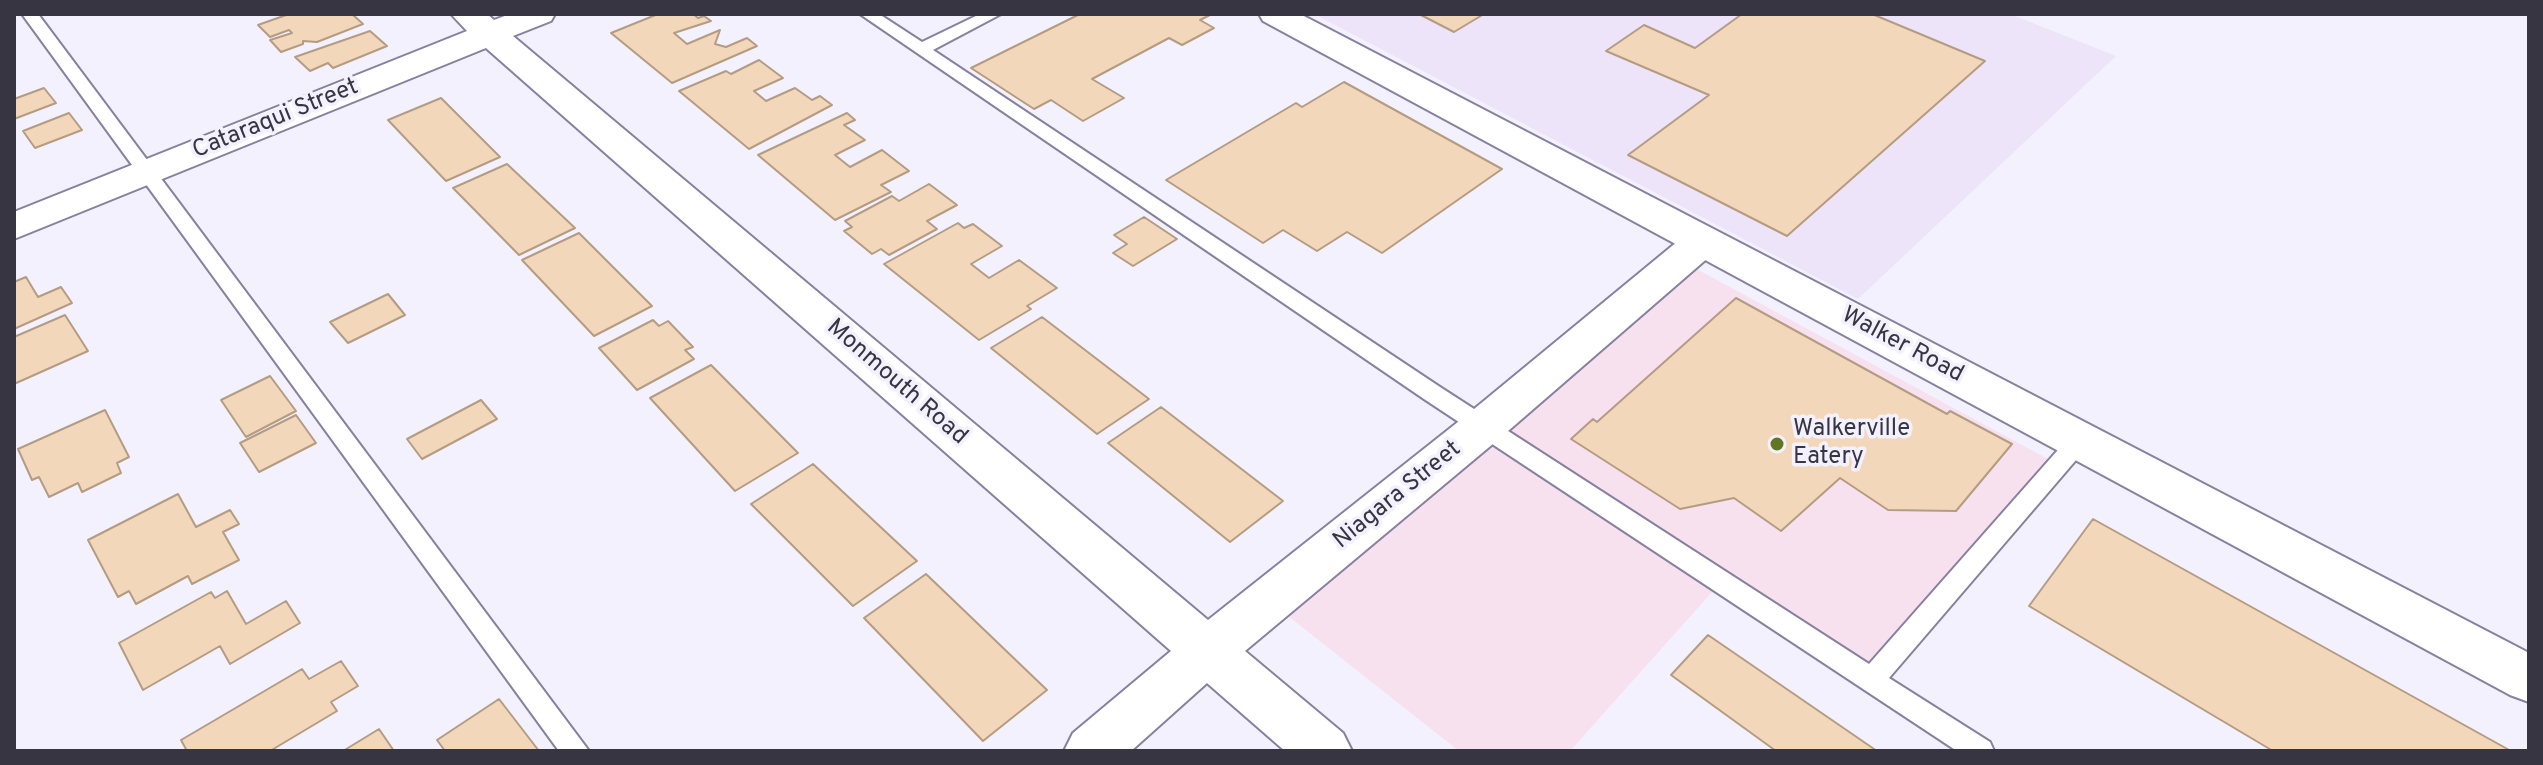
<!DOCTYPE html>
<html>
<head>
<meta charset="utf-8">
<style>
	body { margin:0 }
	#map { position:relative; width:2543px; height:765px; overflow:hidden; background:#f3f1fe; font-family:Overpass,sans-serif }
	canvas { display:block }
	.frame { position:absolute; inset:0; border:16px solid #383542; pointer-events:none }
</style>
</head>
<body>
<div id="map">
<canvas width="2543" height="765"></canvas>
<div class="frame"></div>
</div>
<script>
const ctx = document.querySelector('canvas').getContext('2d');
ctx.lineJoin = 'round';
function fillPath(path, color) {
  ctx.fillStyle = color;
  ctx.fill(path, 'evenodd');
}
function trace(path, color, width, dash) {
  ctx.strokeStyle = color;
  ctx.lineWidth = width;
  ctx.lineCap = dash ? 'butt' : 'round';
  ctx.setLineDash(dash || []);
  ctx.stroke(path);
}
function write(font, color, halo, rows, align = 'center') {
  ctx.font = font + ' Overpass,sans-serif';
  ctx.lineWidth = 7;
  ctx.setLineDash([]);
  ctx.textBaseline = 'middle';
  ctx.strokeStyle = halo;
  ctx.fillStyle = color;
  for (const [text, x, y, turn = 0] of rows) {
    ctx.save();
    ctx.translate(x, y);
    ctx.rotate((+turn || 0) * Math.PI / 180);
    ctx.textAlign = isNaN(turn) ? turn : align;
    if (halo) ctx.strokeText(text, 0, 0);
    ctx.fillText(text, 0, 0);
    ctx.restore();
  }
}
fillPath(new Path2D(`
	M1680,260L2059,465L1871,680L1721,582L1570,751H1459L1269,601Z`), '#f7e1ef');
fillPath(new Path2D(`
	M1314,14H2010L2116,56L1858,299Z`), '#ede4f9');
const building = new Path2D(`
	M289,14H352L363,24L317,42L303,41V44L281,52L270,40L292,33L289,30L270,37L258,25Z
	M658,14H693L698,18L704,16L711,21L674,33L687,44L720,30L715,44L726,47L747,38L757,46L672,83L611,33Z
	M1080,14H1212L1200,20L1214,28L1182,45L1169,38L1092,79L1124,98L1083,121L1051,100L1034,109L971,68Z
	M1419,14H1484L1454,32Z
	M1742,14H1872L1985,61L1787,236L1628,155L1709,95L1606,51L1644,25L1695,48Z
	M370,31L387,46L333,68L328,63L310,71L295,57Z
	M759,60L783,78L754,91L766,101L795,88L812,100L820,96L832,105L749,149L679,91L726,71L731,74Z
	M1344,82L1502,169L1382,253L1347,232L1317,251L1283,230L1263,243L1166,180L1296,103L1302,107Z
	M44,88L56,103L14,119V99Z
	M441,98L500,157L446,181L388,120Z
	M69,113L82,130L35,148L23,131Z
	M847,113L855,120L844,125L865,140L835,155L850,167L882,150L909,171L881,185L891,192L835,220L758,155Z
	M507,164L575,228L519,255L453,188Z
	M929,184L957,205L927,221L937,229L889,255L881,249L872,254L844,231L852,227L845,221L892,196L899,201Z
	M1144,217L1177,239L1133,266L1113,253L1127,244L1114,235Z
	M958,223L964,228L973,224L1002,246L971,264L989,278L1019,260L1057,288L1027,306L1031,309L979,340L884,264Z
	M579,233L652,306L594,336L522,260Z
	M26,277L38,297L61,287L72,303L14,329V282Z
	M388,294L405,315L348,343L330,322Z
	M1736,298L1947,414L1950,411L2012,444L1956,511L1888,510L1840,478L1781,531L1734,498L1680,509L1571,439L1593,419L1597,422Z
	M65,315L88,351L14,384V337Z
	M1042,317L1149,399L1097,434L991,348Z
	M653,320L659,326L668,321L693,347L685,350L694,359L637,390L599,348Z
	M711,365L798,453L735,491L650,398Z
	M270,376L296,411L246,437L221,400Z
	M481,400L497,419L422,459L407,439Z
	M1161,407L1283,501L1230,542L1108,443Z
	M105,410L129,457L117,463L121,473L82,492L78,483L49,497L39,477L32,480L18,449Z
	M296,415L316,443L259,472L240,443Z
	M813,464L917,561L853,606L751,504Z
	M178,494L196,527L230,510L239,524L223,532L239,560L192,584L188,576L136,604L129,591L118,597L88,540Z
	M2093,519L2511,751H2273L2029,606Z
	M926,574L1047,690L983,741L864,618Z
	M227,591L246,624L286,601L300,623L230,664L220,646L143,690L119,643L211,592L215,598Z
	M1708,635L1877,751H1776L1671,675Z
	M341,661L358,686L331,702L337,711L270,751H187L181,740L302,669L309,679Z
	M499,699L539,751H445L437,740Z
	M379,729L394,751H343Z`);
fillPath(building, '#f3d7ba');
trace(building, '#b49c83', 2);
const lane = new Path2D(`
	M22,14H38L589,751H559Z
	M860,14H879L922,42L980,14H1001L933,50L1440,387L1869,664L2072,434L2080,431L2088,434L2091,440L2088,446L1889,678L1990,742L1994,751H1957L1424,399Z`);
const street = new Path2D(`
	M451,14H487L494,20L510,14H555L551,21L513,36L1208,620L1468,414L1689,232L1703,228L1717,232L1723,241L1717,250L1500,438L1245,651L1343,733L1352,751H1285L1207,683L1131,751H1064L1073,733L1171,651L486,48L14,239V212L467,31Z`);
const secondary = new Path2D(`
	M1259,14H1300L2529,653V702L2510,695L1263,21Z`);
trace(lane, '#86819f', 4);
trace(street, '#86819f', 4);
trace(secondary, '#86819f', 4);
fillPath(lane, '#fff');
fillPath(street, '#fff');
fillPath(secondary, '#fff');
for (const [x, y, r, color] of [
	[1777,444,8,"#627523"]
]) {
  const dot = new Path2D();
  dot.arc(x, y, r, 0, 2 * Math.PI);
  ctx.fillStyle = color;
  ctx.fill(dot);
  trace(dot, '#f3f1fe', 3);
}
write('24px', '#383542', '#f3f1fe', [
	["Cataraqui Street",276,120,-22],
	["Walker Road",1902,346,28],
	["Monmouth Road",896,383,41],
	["Niagara Street",1398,496,-39]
]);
write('24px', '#383542', '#f3f1fe', [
	["Walkerville",1793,430],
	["Eatery",1793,458]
], 'left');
</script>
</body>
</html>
